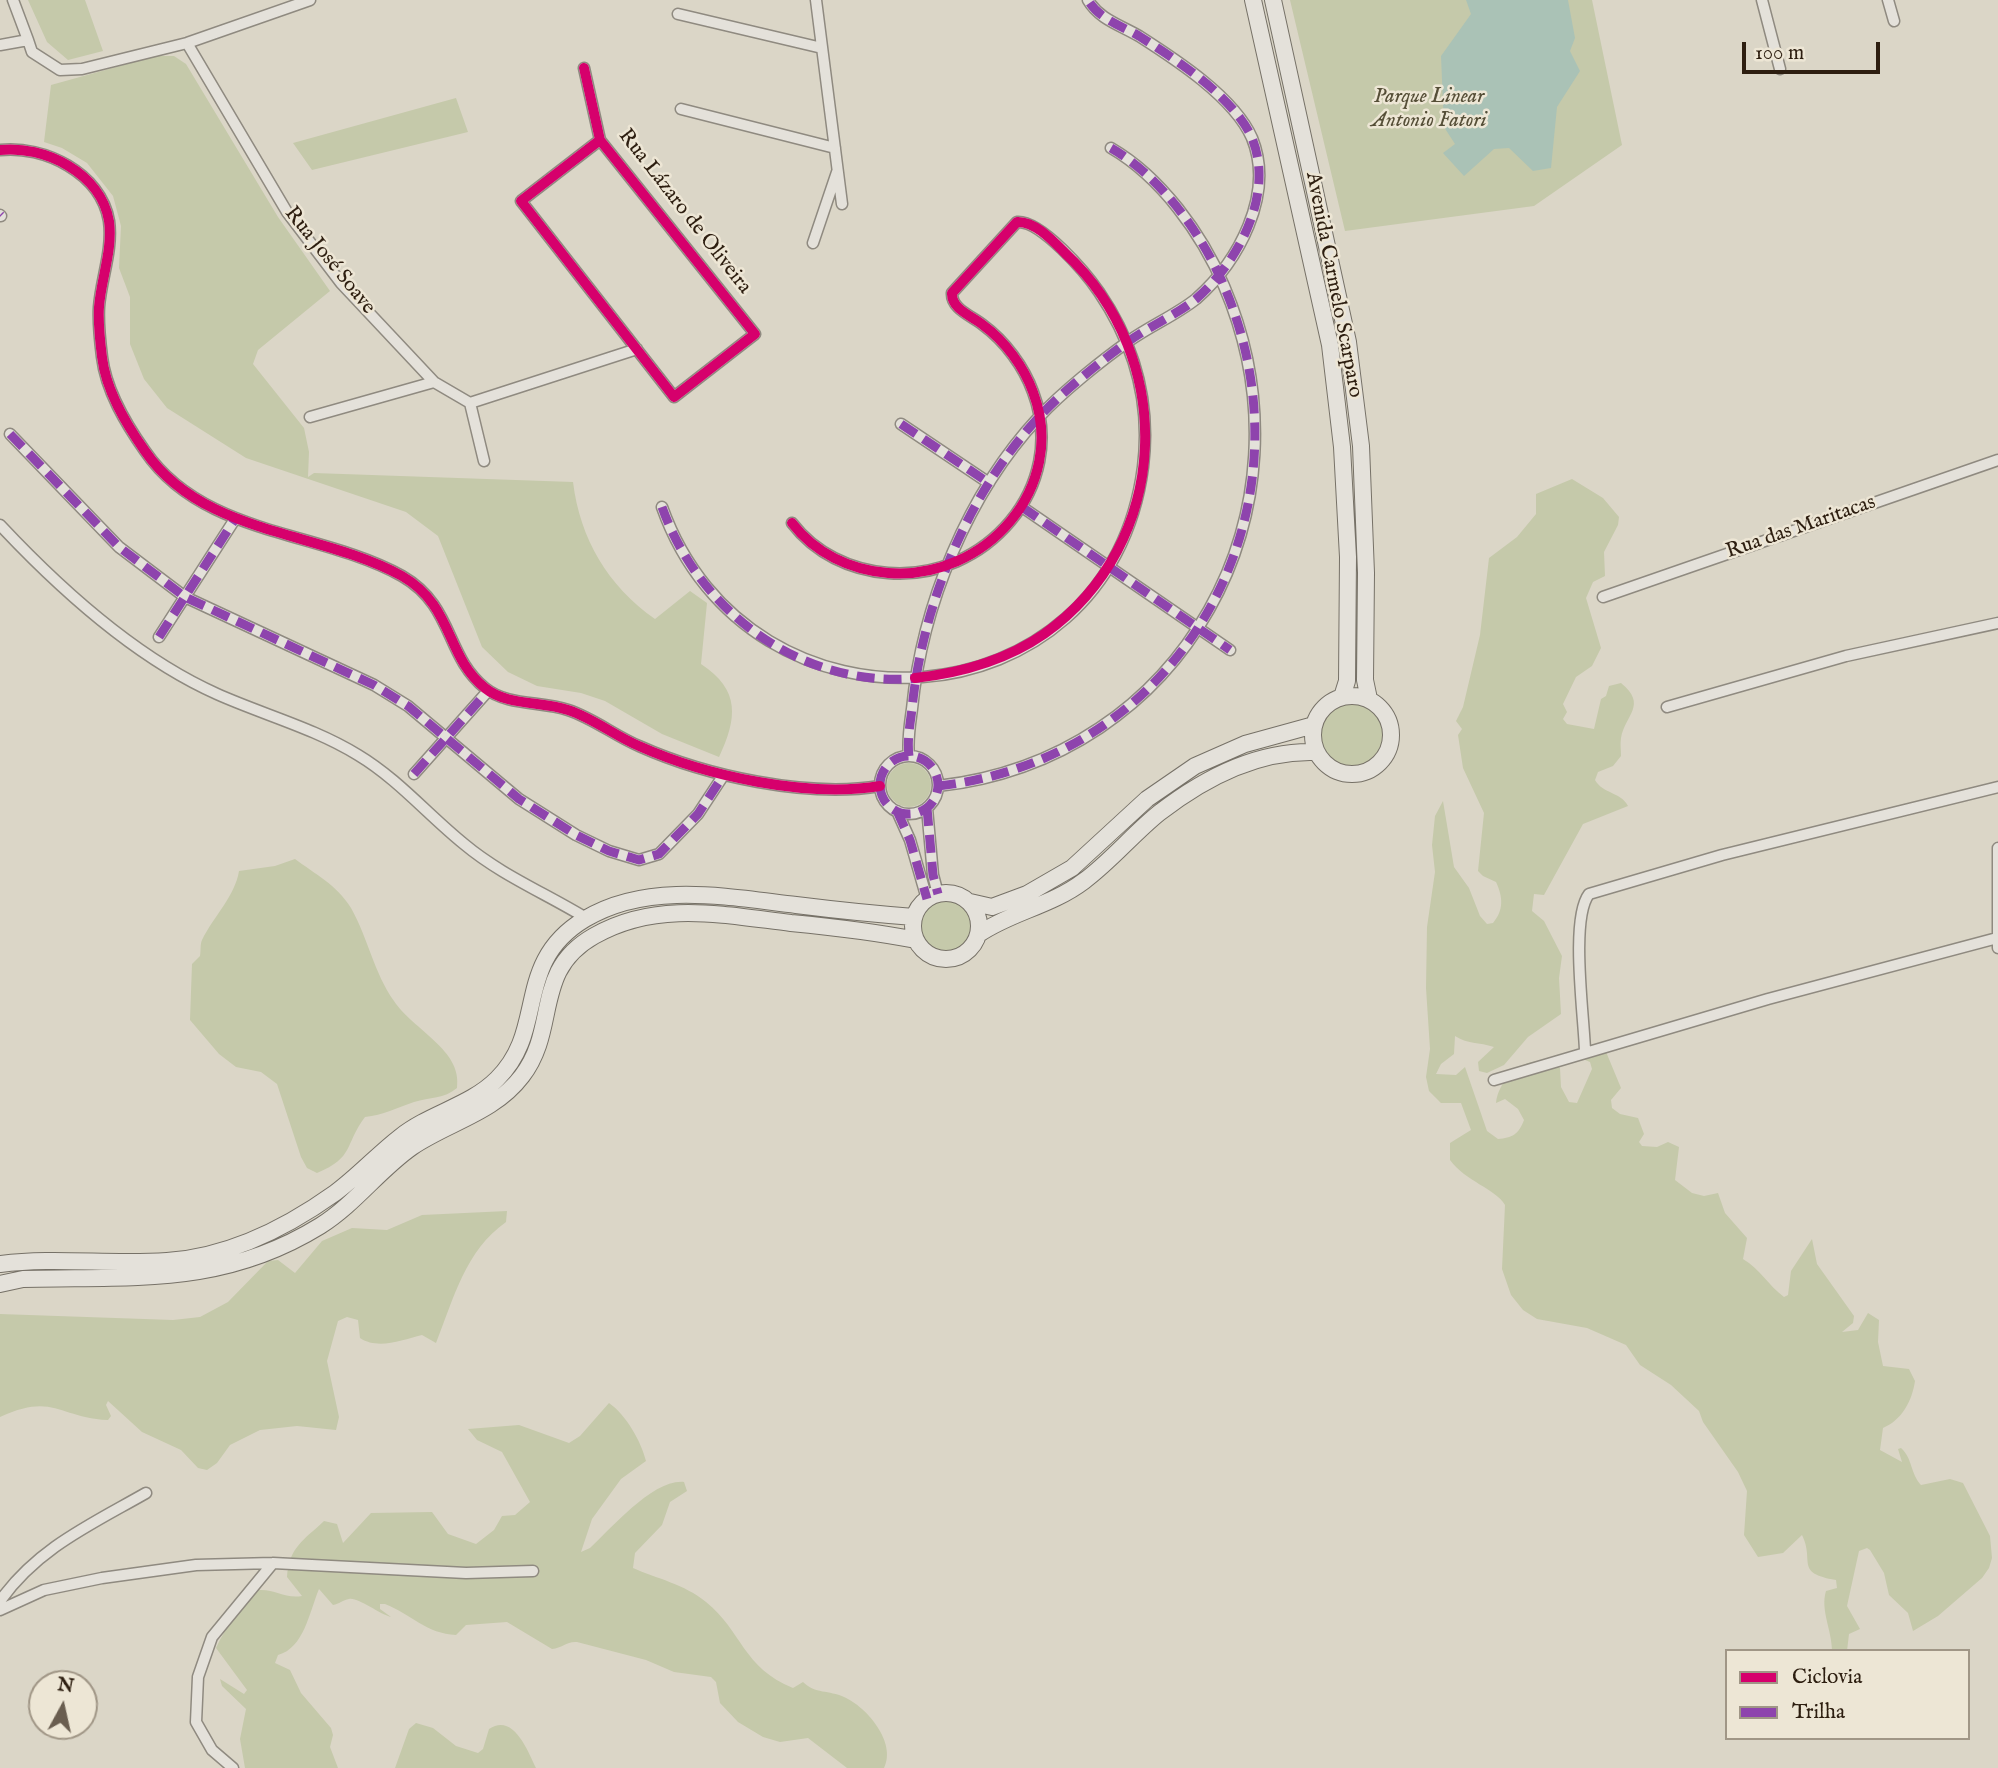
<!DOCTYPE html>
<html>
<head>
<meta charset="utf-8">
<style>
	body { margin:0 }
	#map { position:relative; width:1998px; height:1768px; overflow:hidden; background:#dbd6c7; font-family:"IM FELL English",serif }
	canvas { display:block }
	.legend { position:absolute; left:1725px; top:1649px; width:245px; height:91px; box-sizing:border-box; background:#ede6d5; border:2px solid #a09686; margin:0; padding:9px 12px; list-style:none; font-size:21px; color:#2d1e10 }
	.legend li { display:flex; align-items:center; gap:14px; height:35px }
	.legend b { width:35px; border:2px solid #a09686 }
	.north { position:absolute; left:28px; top:1670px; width:70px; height:70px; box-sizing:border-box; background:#ede6d5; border:2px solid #a09686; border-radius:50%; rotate:8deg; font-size:19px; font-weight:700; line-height:28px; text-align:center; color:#2d1e10 }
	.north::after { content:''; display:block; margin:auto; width:24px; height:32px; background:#6a5e50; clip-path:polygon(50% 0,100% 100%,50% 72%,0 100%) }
	.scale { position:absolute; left:1742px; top:42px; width:138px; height:32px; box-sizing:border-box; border:4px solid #2d1e10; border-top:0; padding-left:9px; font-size:21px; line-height:24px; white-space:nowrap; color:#2d1e10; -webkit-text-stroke:5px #ede6d5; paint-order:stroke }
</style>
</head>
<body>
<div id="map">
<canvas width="1998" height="1768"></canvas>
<ul class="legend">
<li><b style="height:9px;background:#d6006c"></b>Ciclovia</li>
<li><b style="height:9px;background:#8e44ad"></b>Trilha</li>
</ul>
<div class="north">N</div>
<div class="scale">100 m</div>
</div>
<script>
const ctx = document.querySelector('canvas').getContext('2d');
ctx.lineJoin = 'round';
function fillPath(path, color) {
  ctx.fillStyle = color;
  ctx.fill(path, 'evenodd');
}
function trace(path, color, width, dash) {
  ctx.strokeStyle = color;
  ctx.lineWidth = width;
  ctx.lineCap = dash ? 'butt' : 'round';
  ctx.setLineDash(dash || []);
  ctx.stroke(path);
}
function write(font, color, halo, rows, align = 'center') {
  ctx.font = font + ' "IM FELL English",serif';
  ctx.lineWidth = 5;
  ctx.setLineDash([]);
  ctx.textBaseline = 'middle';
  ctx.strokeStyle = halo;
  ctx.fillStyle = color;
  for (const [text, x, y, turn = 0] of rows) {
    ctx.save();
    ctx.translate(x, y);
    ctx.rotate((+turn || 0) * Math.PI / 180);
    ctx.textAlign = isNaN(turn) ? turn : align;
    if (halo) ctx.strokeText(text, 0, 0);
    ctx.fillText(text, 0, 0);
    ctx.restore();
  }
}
fillPath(new Path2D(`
	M28,0H85L103,51L68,60L47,42Z
	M1290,0H1592L1622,145L1534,206L1345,231Z
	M156,56H174L186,64L278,217L330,291L258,350L253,364L304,428L309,452L308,477L314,473L573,482C580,539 608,586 655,619L690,591L707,603L701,664C741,690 737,719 719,757L662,734L605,701L581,693L537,686L508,672L482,647L438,536L406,512L246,458L167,408L144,379L130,344V297L119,268L121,226L113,196L87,163L62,148L44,142L51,85Z
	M456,98L468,132L312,170L293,143Z
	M1572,479L1603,498L1619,517L1618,525L1604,552L1605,576L1593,582L1586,598L1601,648L1592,666L1576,677L1563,704L1567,712L1563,719L1567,724L1594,729L1601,699L1606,696L1609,686L1621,683C1648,705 1625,715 1621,738C1620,744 1621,750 1621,756L1613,766L1598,772L1595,780C1603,794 1621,792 1628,806L1583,824L1544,895L1534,894L1532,911L1544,921L1562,956L1559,978L1561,1014L1528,1037L1504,1065L1487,1073L1479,1071L1478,1062L1494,1047C1479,1042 1467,1044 1455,1036L1454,1054L1441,1064L1436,1074L1456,1075L1465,1067L1487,1131L1498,1139C1512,1138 1519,1134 1524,1120L1518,1109L1505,1099L1496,1103C1499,1075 1533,1048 1560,1068L1561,1087L1569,1102L1577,1103L1592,1069L1590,1062L1578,1057L1604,1047L1621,1088L1611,1100L1612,1108L1620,1114L1638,1118L1644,1134L1639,1142L1642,1146L1657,1147L1668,1142L1679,1147L1675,1180L1692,1193L1704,1196L1718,1193L1725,1213L1747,1238L1743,1259C1760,1269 1768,1285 1784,1297L1788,1295L1791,1271L1812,1239L1817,1264L1854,1316L1853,1323L1842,1332L1858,1330L1868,1313L1879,1320L1878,1342L1883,1366L1909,1369L1915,1381C1912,1401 1902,1420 1883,1428L1880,1450L1902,1462L1898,1449L1901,1448C1913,1459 1910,1473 1921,1485L1950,1479L1963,1483L1990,1536L1992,1558L1989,1568L1982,1578L1938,1616L1913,1631L1908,1613L1889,1595L1884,1573L1870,1550L1867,1548L1859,1551L1847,1606L1860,1629L1849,1634L1847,1651H1832C1832,1630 1820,1610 1826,1591L1837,1588L1836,1580C1794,1573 1815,1561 1802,1535L1783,1553L1758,1557L1744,1535L1747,1491L1738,1472L1703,1422L1699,1411L1671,1385L1640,1365L1626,1345L1587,1328L1537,1319L1523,1310L1511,1295L1502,1269L1505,1205C1496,1189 1465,1181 1450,1160V1143L1471,1130L1461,1103H1441L1429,1091L1426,1077L1430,1049L1426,988L1427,927L1435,872L1432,845L1435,816L1443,801L1454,867L1469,888L1480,916L1487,924L1493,923C1504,910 1503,897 1496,882L1483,876L1478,871L1484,813L1463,768L1458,735L1462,729L1456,721L1463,707L1480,635L1489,558L1517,537L1536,514V494Z
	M1321 735a31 31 0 1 1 62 0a31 31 0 1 1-62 0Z
	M887 785a22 22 0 1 1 44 0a22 22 0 1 1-44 0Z
	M295,859C315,874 337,885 351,908C368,938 374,973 394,1001C413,1030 463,1050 457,1088C444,1099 430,1097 414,1102C397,1108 383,1115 365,1117C344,1145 355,1157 317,1173L307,1168L301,1157L277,1084L261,1072L236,1067L219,1054L190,1020L192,964L200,956C201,951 200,944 202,940C214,916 235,896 239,871L275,866Z
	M921 926a25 25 0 1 1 50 0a25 25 0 1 1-50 0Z
	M507,1211L506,1222C465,1251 454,1298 436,1343L422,1335C402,1340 378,1350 360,1338L358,1320L347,1317L338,1321L327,1361L339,1417L336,1430L297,1426L260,1430L230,1445L217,1463L207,1470L198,1468L181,1450L142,1432L108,1401L106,1405L111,1416L108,1420C59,1418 54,1392 0,1417V1314L173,1320L200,1317L228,1302L268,1261L278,1260L295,1273L322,1241L352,1228L387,1230L422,1215Z
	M609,1403C626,1415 641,1441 646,1461L621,1479L592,1519L581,1552L590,1548C612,1528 653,1479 684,1482L687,1491L670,1502L662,1525L635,1553L633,1568C658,1579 684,1584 706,1602C742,1631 743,1668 793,1688L803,1682C815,1694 829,1690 844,1697C867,1707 897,1743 884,1768H847L808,1738L780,1742L763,1737L738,1722L720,1703L716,1682L711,1677L674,1672L646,1660L577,1642C567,1641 562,1648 552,1649L507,1622L466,1625L456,1635C427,1634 411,1614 385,1604H380V1609L391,1617C379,1614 358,1597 349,1599C343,1600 339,1604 333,1605L319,1589C309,1613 304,1648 278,1655L275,1663L290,1670L301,1693L331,1728L333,1735L330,1747L338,1768H245L240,1739L246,1709L222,1686L220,1679L244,1694L247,1690L216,1648C226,1625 243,1609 255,1587L259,1590C275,1589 285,1599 302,1596L287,1577C289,1547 304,1540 324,1521L337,1524L343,1543L371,1513L432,1512L448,1534L476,1544L494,1530L502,1516L515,1515L530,1502L502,1452L477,1440L468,1429L519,1425L569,1443L580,1436Z
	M416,1723L433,1728L456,1746L478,1753L483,1749L489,1729C513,1713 527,1749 536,1768H395L409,1729Z`), '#c5c9aa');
fillPath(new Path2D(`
	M1466,0H1568L1575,38L1570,51L1580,71L1557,107L1551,168L1533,171L1509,148L1494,149L1464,176L1443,153L1455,144L1444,127L1441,56L1471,14Z`), '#aac2b6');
const minor = new Path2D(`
	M13,0L28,40
	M816,0L842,204
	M1762,0L1780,69
	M1888,0L1894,21
	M678,14L822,48
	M187,43L287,212L341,283L434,382L470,403L484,461
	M0,45L28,40L32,52L60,70L82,69L187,43L310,0
	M584,68L600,140L755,334L674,397L521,201L600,140
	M681,109L835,148
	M0,150C44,145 101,173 109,221C113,250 101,279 99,307C98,323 100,341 102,357C106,391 126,424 145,451C203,536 319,530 402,576C454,606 445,656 485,688C507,706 541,701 568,710C593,718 615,736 639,746C706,776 807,798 880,786
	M0,215L1,216
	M813,243L837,172
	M470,403L637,349
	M310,417L434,382
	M901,424L989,483
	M10,434L119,547L185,597L374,685L408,706L519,799L576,835L609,851L639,860L659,854L698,814L723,776
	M662,507C749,752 1109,729 1143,467C1151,403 1135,345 1099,292C1086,273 1041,220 1017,222L952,293C951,309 972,316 983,325C1005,341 1024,367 1033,392C1069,487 985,581 888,573C850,570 815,553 792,523
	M1022,507L1230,650
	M0,525C60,589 136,658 217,694C264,715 314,728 358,755C398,779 428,815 464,844C501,875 545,893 586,918
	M1603,597L1998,460
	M159,637L235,519
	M1667,707L1846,656L1998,623
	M909,756C907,741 910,724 912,709C922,605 968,493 1039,417C1061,393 1102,360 1129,341C1150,326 1176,315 1196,299C1238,262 1275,195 1252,138C1234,97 1175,59 1139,36C1120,25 1099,19 1088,0
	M880 785a29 29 0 1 1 58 0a29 29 0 1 1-58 0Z
	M414,774L488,691
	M938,786C1183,759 1320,510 1224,286C1202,234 1161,177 1111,148
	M927,808L933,875L938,894
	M897,811L910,840L927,899
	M1998,848V948
	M1585,1051C1584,1016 1570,919 1589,894L1722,855L1998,787
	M1494,1080L1768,999L1997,938
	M0,1601C38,1548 90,1525 146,1493
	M0,1610L44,1590L102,1578L196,1565L273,1563L466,1573L533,1571
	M233,1768L212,1750L196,1722L198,1677L212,1637L273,1563`);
const secondary = new Path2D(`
	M1253,0L1330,345L1342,447L1348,557L1347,681L1342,697
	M1273,0L1348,342L1361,446L1366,573L1365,680L1369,699
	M1313 735a39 39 0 1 1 78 0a39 39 0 1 1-78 0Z
	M913 926a33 33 0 1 1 66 0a33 33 0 1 1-66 0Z
	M970,902L992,907L1027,894L1072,868L1147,799L1195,766L1245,744L1314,725
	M979,934C1011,912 1051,906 1084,881C1111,861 1133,834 1159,813C1204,778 1259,750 1316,752
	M0,1264C55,1257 111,1265 167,1261C228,1257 286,1228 335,1193C358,1176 378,1154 400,1137C430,1113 470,1106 497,1079C548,1029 512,963 585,919C648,881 728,897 796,905C836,910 875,914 914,917
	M0,1284L23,1279C132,1276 221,1287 320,1226C355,1204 379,1170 412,1147C449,1122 494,1113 522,1076C559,1028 532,971 594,936C656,900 724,915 791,923C833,927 875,932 916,940`);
trace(minor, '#8f8a80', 13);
trace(secondary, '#767167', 18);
trace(minor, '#e4e1da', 10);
trace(secondary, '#e4e1da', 16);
trace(new Path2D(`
	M0,215L1,216
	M901,424L989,483
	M10,434L119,547L185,597L374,685L408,706L519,799L576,835L609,851L639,860L659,854L698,814L723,776
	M662,507C700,614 804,690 920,678
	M1022,507L1230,650
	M159,637L235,519
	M909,756C907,741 910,724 912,709C922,605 968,493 1039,417C1061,393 1102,360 1129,341C1150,326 1176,315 1196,299C1238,262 1275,195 1252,138C1234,97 1175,59 1139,36C1120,25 1099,19 1088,0
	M880 785a29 29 0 1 1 58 0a29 29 0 1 1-58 0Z
	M414,774L488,691
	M938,786C1183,759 1320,510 1224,286C1202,234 1161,177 1111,148
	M927,808L933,875L938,894
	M897,811L910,840L927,899`), '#8e44ad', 9, [18, 9]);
trace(new Path2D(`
	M584,68L600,140L755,334L674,397L521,201L600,140
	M0,150C44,145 101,173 109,221C113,250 101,279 99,307C98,323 100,341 102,357C106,391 126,424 145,451C203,536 319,530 402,576C454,606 445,656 485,688C507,706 541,701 568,710C593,718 615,736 639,746C706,776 807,798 880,786
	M792,523C815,553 850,570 888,573C985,581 1069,487 1033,392C1024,367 1005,341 983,325C972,316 951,309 952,293L1017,222C1035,221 1053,241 1065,253C1178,358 1172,543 1044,634C1005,661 961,673 915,678`), '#d6006c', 10);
write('italic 21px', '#554e37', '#ede6d5', [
	["Parque Linear",1429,98],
	["Antonio Fatori",1429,122]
]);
write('21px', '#2d1e10', '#ede6d5', [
	["Rua Lázaro de Oliveira",684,212,52],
	["Rua José Soave",329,261,51],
	["Avenida Carmelo Scarparo",1333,285,79],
	["Rua das Maritacas",1801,528,-19]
]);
</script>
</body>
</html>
